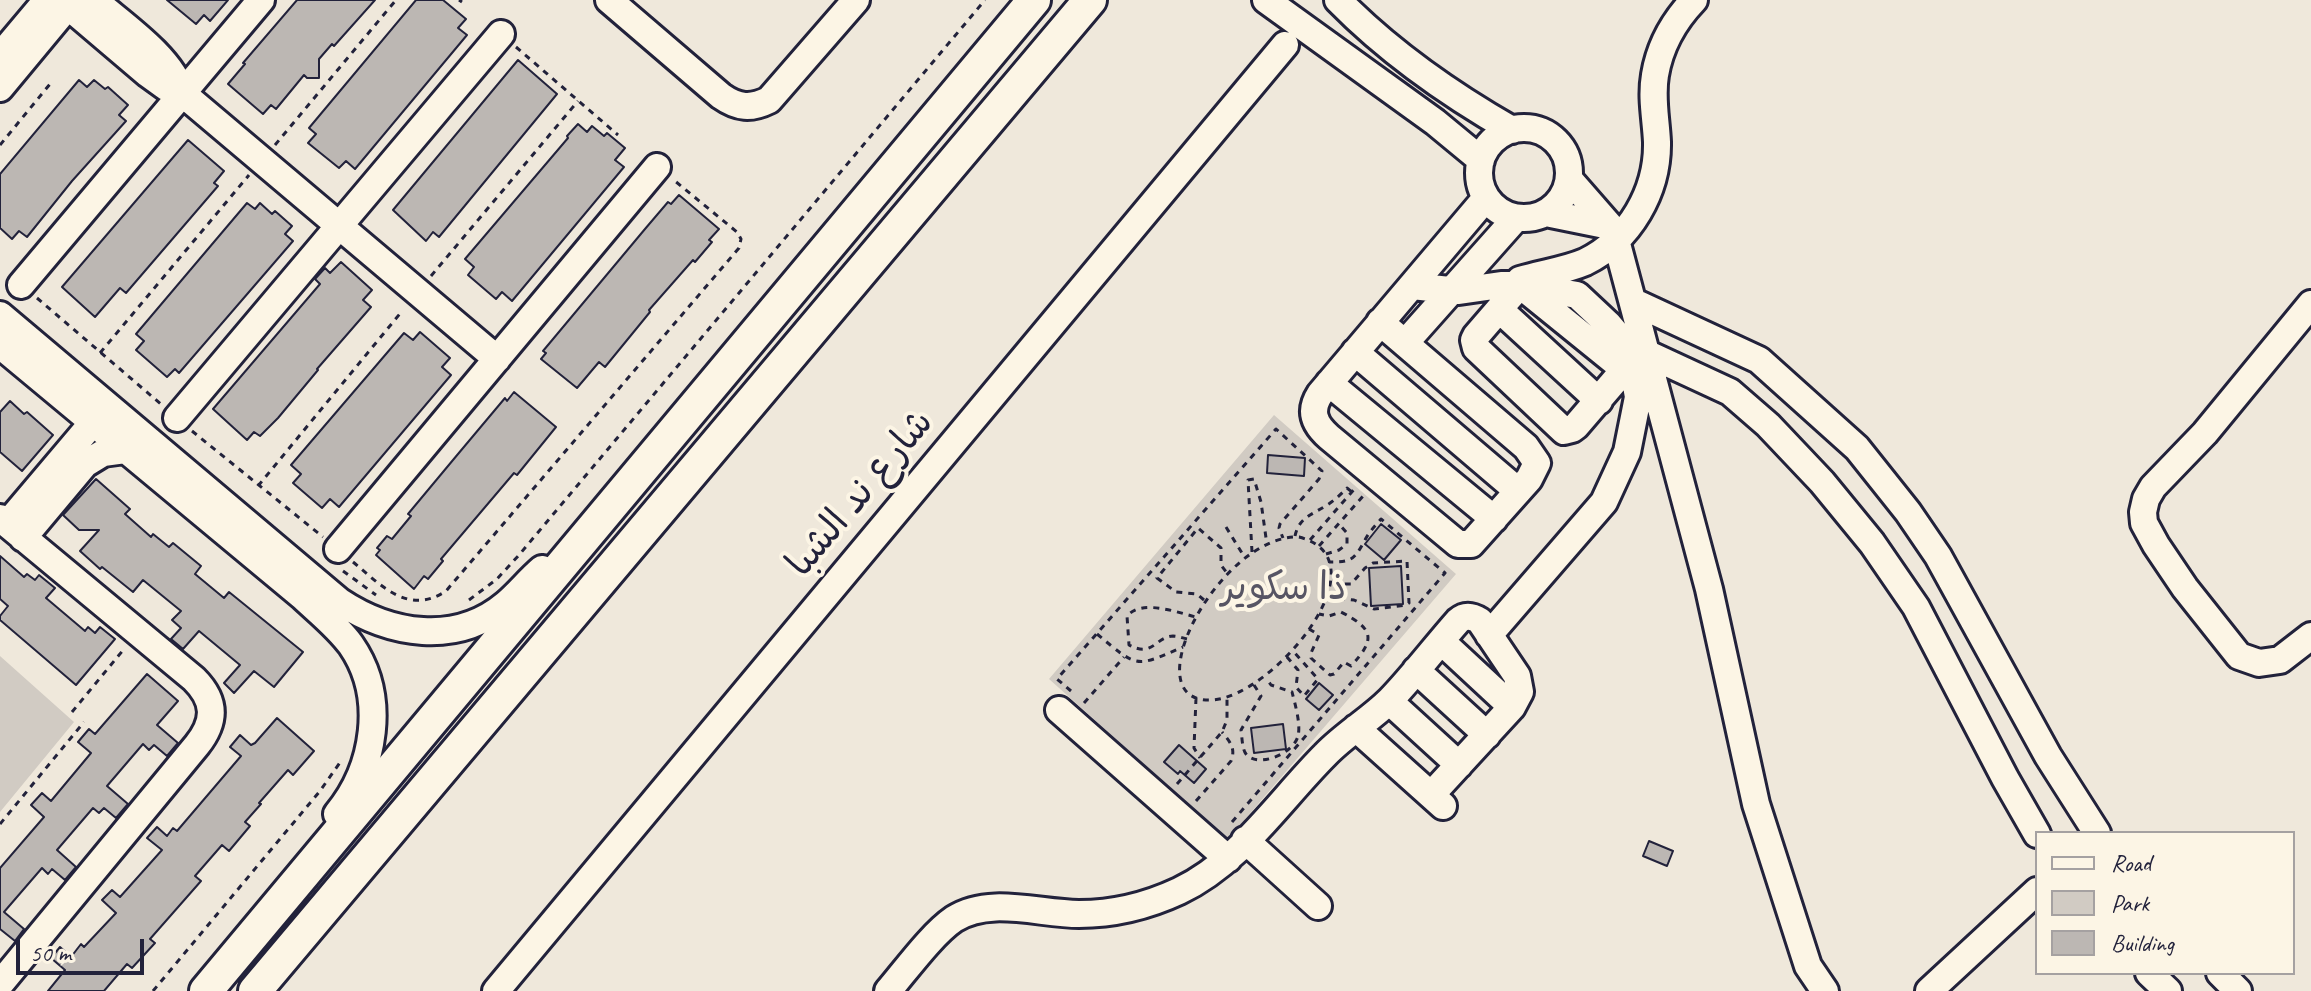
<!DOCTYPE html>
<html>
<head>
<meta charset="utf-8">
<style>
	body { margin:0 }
	#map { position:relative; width:2311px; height:991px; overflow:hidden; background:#efe8db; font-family:Caveat,sans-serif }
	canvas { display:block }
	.legend { position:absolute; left:2035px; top:831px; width:260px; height:144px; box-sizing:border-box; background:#fcf5e5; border:2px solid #a5a1a1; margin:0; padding:10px 14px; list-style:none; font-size:24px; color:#22223b }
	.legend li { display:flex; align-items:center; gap:16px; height:40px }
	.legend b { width:40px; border:2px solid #a5a1a1 }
	.scale { position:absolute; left:16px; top:939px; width:128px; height:36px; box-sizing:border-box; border:4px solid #22223b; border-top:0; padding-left:10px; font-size:24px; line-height:28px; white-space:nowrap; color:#22223b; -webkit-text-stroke:6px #fcf5e5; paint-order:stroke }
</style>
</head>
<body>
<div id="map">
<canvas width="2311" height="991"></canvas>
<ul class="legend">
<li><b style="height:10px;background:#fcf5e5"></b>Road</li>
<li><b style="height:22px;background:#d1cbc3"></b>Park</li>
<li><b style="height:22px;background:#bcb7b3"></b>Building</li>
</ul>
<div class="scale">50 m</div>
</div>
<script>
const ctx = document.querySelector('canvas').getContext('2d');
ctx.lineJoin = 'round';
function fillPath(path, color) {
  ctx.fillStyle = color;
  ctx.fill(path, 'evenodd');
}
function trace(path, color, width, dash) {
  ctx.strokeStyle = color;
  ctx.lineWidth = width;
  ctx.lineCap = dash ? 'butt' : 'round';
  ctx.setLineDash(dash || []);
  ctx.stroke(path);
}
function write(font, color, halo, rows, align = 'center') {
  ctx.font = font + ' Caveat,"Playpen Sans Arabic",sans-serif';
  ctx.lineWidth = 8;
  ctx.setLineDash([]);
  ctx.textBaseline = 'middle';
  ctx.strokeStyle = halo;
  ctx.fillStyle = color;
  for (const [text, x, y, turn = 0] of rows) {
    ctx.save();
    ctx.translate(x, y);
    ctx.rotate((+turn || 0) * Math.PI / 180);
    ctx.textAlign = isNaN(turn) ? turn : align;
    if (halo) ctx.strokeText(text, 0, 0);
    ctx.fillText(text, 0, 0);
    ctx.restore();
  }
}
fillPath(new Path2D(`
	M1274,415L1456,574L1228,839L1049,679Z
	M0,656L74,722L0,812Z`), '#d1cbc3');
const building = new Path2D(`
	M167,0H228L210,21L204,15L196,24Z
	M297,0H375L334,46L332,44L319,59V78H307L304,75L276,109L271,105L263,114L228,84L245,64L243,63Z
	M416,0H443L466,19L458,28L467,35L355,169L346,161L339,168L308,143L316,134L309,128Z
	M518,60L557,94L439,237L433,232L426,241L393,210Z
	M79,80L87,87L94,80L105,89L108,87L128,105L119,115L126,121L72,181L27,237L19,231L12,239L0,228V174Z
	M578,124L587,132L592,126L604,136L607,133L625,148L615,160L624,167L512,301L502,292L496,299L468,275L474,267L465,259L568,138L567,136Z
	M188,140L224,171L214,183L218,186L126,293L120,288L95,317L62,287Z
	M679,195L719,229L709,240L712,242L695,262L693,260L649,310L650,312L605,367L599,362L577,388L541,359L546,353L543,351L645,229L668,202L671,204Z
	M247,203L255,209L260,203L272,214L275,211L292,226L285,234L293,241L179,373L175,369L167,377L136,350L144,341L136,334Z
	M341,262L372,290L363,300L371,307L317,369L318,370L278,418L260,436L254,432L247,440L213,409L320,284L315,279L325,268L330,273Z
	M420,332L450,358L442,367L451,375L339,507L330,499L322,508L293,483L301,474L291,465L404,333L413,340Z
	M514,392L556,427L517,475L514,473L441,559L443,561L428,579L424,576L414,589L376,555L380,550L377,548L387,536L392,539L411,516L408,514L458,454L505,398L507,401Z
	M10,401L24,414L27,412L53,435L22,471L0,452V412Z
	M1268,455L1305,458L1304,476L1267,473Z
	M96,479L130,509L125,514L151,537L153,534L169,547L173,543L201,566L195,574L224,598L229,592L303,652L274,687L254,671L234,693L224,683L240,665L199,631L183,649L171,639L181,628L172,620L181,611L143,580L133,592L102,567L100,569L80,551L99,530H79L63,515Z
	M1381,524L1401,540L1384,560L1365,544Z
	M0,556L24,577L27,574L35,580L39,575L55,588L46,598L85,631L88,627L95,633L100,627L115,639L76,685L0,620V616L8,606L0,599Z
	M1401,566L1403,604L1371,606L1369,568Z
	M147,674L178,701L157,725L178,743L167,756L154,745L149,750L143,744L107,786L128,804L116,818L104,808L99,813L93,808L57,850L76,867L65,880L52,869L48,874L42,868L4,912L24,929L15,941L0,929V868L44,817L31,805L42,793L51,801L91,753L78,742L89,729L95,734Z
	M1319,683L1333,695L1319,710L1306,699Z
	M277,718L314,751L293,775L288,770L259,803L261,804L245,822L250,826L229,851L222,845L195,876L201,881L150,939L155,943L132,968L127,964L104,991H48L65,970L51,958L60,947L71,957L81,944L84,947L116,913L102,900L112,890L120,897L162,850L147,838L157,827L167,836L173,828L177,831L241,756L230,747L240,735L251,745L255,743Z
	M1283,724L1286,749L1254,753L1251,728Z
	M1179,745L1206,769L1194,783L1180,771L1178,774L1164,762Z
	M1649,841L1673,851L1667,866L1643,856Z`);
fillPath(building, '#bcb7b3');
trace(building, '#22223b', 2);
const minor = new Path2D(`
	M61,0L148,74L166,87L182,93L497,359
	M94,0C123,25 171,57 182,93
	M609,0L721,96C738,108 751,109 769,100L856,0
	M1266,0L1435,122L1481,160
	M1338,0C1389,52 1449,94 1512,130
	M0,56L47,0
	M0,88L73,0
	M1479 173a45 45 0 1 1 90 0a45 45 0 1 1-90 0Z
	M1546,213L1610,226L1569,179
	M1610,226L1616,240L1709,589L1756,804L1808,966L1825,991
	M1520,280C1542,273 1564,271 1585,262C1630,240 1658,191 1657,142C1656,119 1651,98 1655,75C1660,45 1673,22 1694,0
	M21,285L261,0
	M1412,286L1459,291L1501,285H1520L1615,362L1620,368L1618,377L1576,426L1572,429L1564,431L1476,348L1474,340L1476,336L1520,285L1577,295L1608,324L1630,350L1638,397L1627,452L1604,502L1489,635
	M1634,302L1759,360L1857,448L1908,512L1938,556L2048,756L2097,833
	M2311,304L2205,433L2153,487L2146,499L2143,512L2144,523L2156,545L2185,588L2239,656L2259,663L2280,660L2311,636
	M1500,310L1599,401
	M0,315L339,601C390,635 456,646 506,604C519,593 529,580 542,569
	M1380,322L1526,447L1537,463L1529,479L1471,544H1458L1329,437C1314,424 1309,411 1320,394L1486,198
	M1405,343L1516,218
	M0,345L303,597C319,612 338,627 351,645C387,697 375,768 337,814
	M1355,352L1518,491
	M1648,354L1730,392L1768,425L1822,482L1872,543L1916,607L2005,778L2037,834
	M1329,383L1494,519
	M177,418L501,34
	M0,518L194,679C216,701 216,721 197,745L0,984
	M7,524L95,420L101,418L107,420
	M23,538L85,464L103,453L125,450
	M338,549L657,167
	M1441,641L1512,707
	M1416,670L1487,735
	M1389,701L1459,765
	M1059,710L1228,859
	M1356,728L1443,806
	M1245,840L1318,906
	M2149,973L2168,991
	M2220,973L2238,991
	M496,991L1285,45
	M888,991C906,970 932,934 954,919C990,896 1039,914 1079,914C1113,914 1149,905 1179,891C1240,862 1279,801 1325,755C1345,734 1370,720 1390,700C1414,675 1435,647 1458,621C1465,615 1472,616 1480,621L1517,676L1520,692L1512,707L1431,795
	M1929,991L2037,891`);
const major = new Path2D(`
	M206,991L1034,0
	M255,991L1090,0`);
trace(minor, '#22223b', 32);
trace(major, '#22223b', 38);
trace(new Path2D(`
	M459,0L462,2
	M516,47L618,135
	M0,145L50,84
	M275,145L396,0
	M431,276L578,101
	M37,298L162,405
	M100,353L249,175
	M192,431L323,537
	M258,486L403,310
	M1226,527L1245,558
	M1295,536C1299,517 1312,515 1327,505C1334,501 1341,494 1347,488L1352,492
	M1299,537C1387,560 1273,697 1212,700C1130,704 1220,534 1299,537Z
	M1310,540L1357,486
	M1319,546L1364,495
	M1252,552L1248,480L1254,479L1261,502L1267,545
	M1326,554L1339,550L1347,544V533L1339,524
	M353,562C381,585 408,616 446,591L739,248L741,239L737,232L675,181
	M343,571L376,595
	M1327,597L1354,600L1374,609L1406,605L1409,603L1407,561L1373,563L1365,568L1351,584H1330
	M469,600L497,579L519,555L985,0
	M1204,600L1197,594L1176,592L1157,578L1198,528L1221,548V565L1227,573
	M1309,629L1319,635L1311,653V658L1330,675L1334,674L1344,662L1351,666C1376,639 1374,629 1341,612L1329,616L1319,614
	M1097,634C1138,668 1135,668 1183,647
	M1187,639C1182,638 1178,636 1173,636C1155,637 1153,658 1129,645L1127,616C1142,599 1176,612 1196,617
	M1287,657L1298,670L1296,687L1304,696L1318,679L1293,651
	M1254,685L1261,696L1241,730C1242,736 1242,749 1246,754C1258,769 1294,753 1298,736C1301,724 1295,704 1292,692L1271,685L1266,678
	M1071,691L1057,679L1276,429L1322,471L1319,479L1280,524L1279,528L1283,538
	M1196,698L1194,748L1200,758
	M1084,703L1124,657
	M72,712L124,649
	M1177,784L1222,732L1227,720V698
	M1196,801L1231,761C1236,748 1230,742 1222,732
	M1232,822L1445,573L1381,519C1375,526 1369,532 1365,540C1354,560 1352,562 1329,562
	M0,824L84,722
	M153,991L320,791L341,761`), '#22223b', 3, [6, 6]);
trace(minor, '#fcf5e5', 26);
trace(major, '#fcf5e5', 32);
write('38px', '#22223b', '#fcf5e5', [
	["شارع ند الشبا",861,494,-50]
]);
write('38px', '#575564', '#fcf5e5', [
	["ذا سكوير",1284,589]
]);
</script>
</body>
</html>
